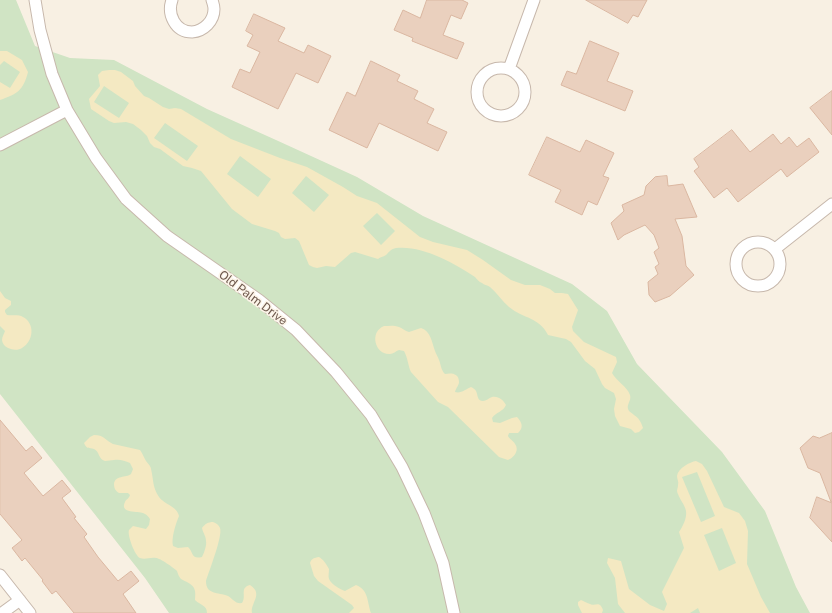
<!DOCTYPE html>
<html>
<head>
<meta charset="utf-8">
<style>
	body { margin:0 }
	canvas { display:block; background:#f8f0e3 }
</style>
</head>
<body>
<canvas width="832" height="613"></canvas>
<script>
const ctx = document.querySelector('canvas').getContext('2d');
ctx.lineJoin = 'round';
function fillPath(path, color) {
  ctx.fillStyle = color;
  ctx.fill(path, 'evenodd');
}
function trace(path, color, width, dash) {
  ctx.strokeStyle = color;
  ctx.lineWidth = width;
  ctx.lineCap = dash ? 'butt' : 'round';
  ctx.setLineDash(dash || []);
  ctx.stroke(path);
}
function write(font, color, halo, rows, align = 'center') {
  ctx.font = font + ' "Public Sans",sans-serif';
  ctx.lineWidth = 3;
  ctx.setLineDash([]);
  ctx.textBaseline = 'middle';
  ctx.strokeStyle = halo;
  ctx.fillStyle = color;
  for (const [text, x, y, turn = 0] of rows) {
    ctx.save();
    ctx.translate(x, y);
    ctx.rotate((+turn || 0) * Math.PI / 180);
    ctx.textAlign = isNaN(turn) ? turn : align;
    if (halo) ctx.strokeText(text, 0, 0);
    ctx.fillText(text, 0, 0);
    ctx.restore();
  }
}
fillPath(new Path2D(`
	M0,0H16L35,46L70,58L114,60L207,109L276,140L357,177L423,216L572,284L607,311L637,364L722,452L765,511L796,587L810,613H169L145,578L0,394Z`), '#d0e4c4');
fillPath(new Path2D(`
	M0,51H7L22,60L28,72C23,91 17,94 0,100V82L10,88L20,72L4,61L0,65Z
	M109,70H115L121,72L133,81L135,86L144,96L149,98L163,107L169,109L175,108L181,109L231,139L280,158L307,167L343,187L357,196L377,203L420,237L433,242L467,250L483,260L511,280L525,285H540L550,289L555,293H562L568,294L578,310L572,327L573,331L584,342L616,357L617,362L612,373C616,381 627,386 630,395C632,401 625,405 629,411C630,412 632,413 634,415C639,418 641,422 643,428L639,432L635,433L631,429L620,426L615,416L614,409L616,399L614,393L605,388L602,384L595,369L585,361L571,342L566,339L548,335C539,317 524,319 509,307C502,301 497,293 490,287C487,285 484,285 482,283C479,282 477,279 475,277C454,263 422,245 396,248C391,249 389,252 386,255C383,257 380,257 378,259L355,252L351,253L335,267L326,266L317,268L313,267L309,265L299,241L295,238L285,239L281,237L279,233L275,231L252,224L232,209L201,171L192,168L183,166L160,149L154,147L150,143L147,136L141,130L133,124L126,122L114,123L109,121L91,109L89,99L100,86L98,75L102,71ZM104,86L129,103L119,118L94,102ZM165,123L198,146L187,161L154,138ZM240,156L271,179L258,197L227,174ZM306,176L329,195L314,212L292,193ZM377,213L395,231L381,245L363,226Z
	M0,291L5,298L11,301V305L5,310V312L7,315C12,316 18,314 23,317C35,323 34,341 22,348C16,352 3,349 2,340C2,337 4,334 5,331L0,326Z
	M384,326C389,326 394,325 399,327C402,328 405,331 409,332L421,328C431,331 432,343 435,351C436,354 438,357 439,360C441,365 441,370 445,374C451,373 459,373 459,382C459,385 456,388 455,392C461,394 466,389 471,387C473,388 475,389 476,391C478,395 477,401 483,401C486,401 489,398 492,397C499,396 503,400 506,405C503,412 496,412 492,418L493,422L500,423L512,418L517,417C522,422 524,428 518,433H509C509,434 508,435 508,436C509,439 514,441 515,444C520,451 513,458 508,460L499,457L448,407L438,402L411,372C408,366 408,358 404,351L399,350C396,351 393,354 390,354C375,355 369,332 384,326Z
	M94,435C104,435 105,440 113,444L140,450C143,454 144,458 146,461C148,464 151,466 151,469C154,481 152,486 159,497C165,505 177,506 179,516C176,523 171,538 173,546L178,548L188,547C193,551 191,560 202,557C204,553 207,545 206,541C206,536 203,533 202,528C205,524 208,522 213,522C216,523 219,525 220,528C223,536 209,571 206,581C206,595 218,592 228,596C233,599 235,604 242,603C247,596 239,588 250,585C264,594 250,603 252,613H207C207,605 200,605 195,600C195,596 196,592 194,588C191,583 186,582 181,579C179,577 178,574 177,571C174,568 160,558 156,558C150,557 145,560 140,558C135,556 127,535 129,530L133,526L146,529L149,525L150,519C148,516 146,514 143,513C139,511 119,514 125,502C126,499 129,499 130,495L128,493H119C116,491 114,489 114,484C115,475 126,478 131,474L133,469L130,463C125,461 120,459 114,460C111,460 108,461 105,461C98,459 100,452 94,449C89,447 87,450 84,443L90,437Z
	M696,461L702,464L707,471L724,507L739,513L745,521L748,531L747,564L761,597L770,613H700L698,608L690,613H625L618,604L615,578L607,563L608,558L621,561L629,589L650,605L664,611L667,604L662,592L684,548L679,532C683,526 687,518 686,511C685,505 680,500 678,494C676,490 678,489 678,485C679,482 677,479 677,476C678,468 690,462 696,461ZM697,472L715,516L701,522L682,477ZM722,528L736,563L719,571L704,535Z
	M319,557C323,559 327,565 329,569C329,573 328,576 329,579C332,585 340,589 345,591L356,585C369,590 367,602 371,613H349L354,608L352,605L318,581L314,576L310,563C312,558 314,558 319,557Z
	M581,600C584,601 586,603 590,604C596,607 599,600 603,610L602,613H582L578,605V602Z`), '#f4e9c2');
const building = new Path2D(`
	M427,0H462L468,3L461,19L451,15L443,35L464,43L457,59L412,41L413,38L394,30L403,10L420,18Z
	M586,0H647L638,17L633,15L628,23Z
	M254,14L285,28L278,41L304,53L308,45L331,56L318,83L296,73L278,109L232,87L240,69L250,73L260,52L247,46L253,35L246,31Z
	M590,41L619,53L607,81L633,91L625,111L561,85L567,71L576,74Z
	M371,61L400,75L397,81L418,91L414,99L434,109L427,123L447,132L438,151L379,123L367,148L329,130L347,92L355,96Z
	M832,91V135L810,108Z
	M732,130L750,152L773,134L781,144L789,137L797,147L809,138L819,152L787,177L781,169L738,202L727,188L714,198L694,171L699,167L694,159Z
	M547,137L580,152L586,140L614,153L603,176L609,178L597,205L588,201L582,215L555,202L561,190L529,175Z
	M667,176L668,186L683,184L697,217L675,219L682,236L686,266L694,275L670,296L655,302L649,295L648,282L658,274L655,267L659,264L654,252L659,248L654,235L645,225L624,235L618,240L611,223L624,211L622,205L644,195L646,186L655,177Z
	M0,420L26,451L32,446L42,458L24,473L43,496L62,480L71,491L62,498L76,517L74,518L87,534L84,537L98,557L118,581L131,571L139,581L123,594L136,613H74L56,591L52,594L42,581L43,580L25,558L22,561L12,548L22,540L0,514Z
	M832,433V502H831L820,473L808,468L800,448L813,436L819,438Z
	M817,497L832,503V542L810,518Z`);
fillPath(building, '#ead0be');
trace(building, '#dab7a1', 1);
const minor = new Path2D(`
	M35,0L40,30L52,74L67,110L96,158L126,199L167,236L259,300L296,330L336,372L371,415L402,467L424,513L443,563L454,613
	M172,0C167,14 175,32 192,32C204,31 214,21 214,9C214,6 213,3 212,0
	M477 92a24 24 0 1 1 48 0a24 24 0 1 1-48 0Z
	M509,69L534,0
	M0,145L67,110
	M736 264a22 22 0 1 1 44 0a22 22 0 1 1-44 0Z
	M775,249L832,204
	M0,575L30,613
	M2,613L20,600`);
trace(minor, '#c7b8ac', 13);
trace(minor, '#fff', 11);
write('12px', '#6d584d', '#fcf4e8', [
	["Old Palm Drive",253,298,37]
]);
</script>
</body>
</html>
